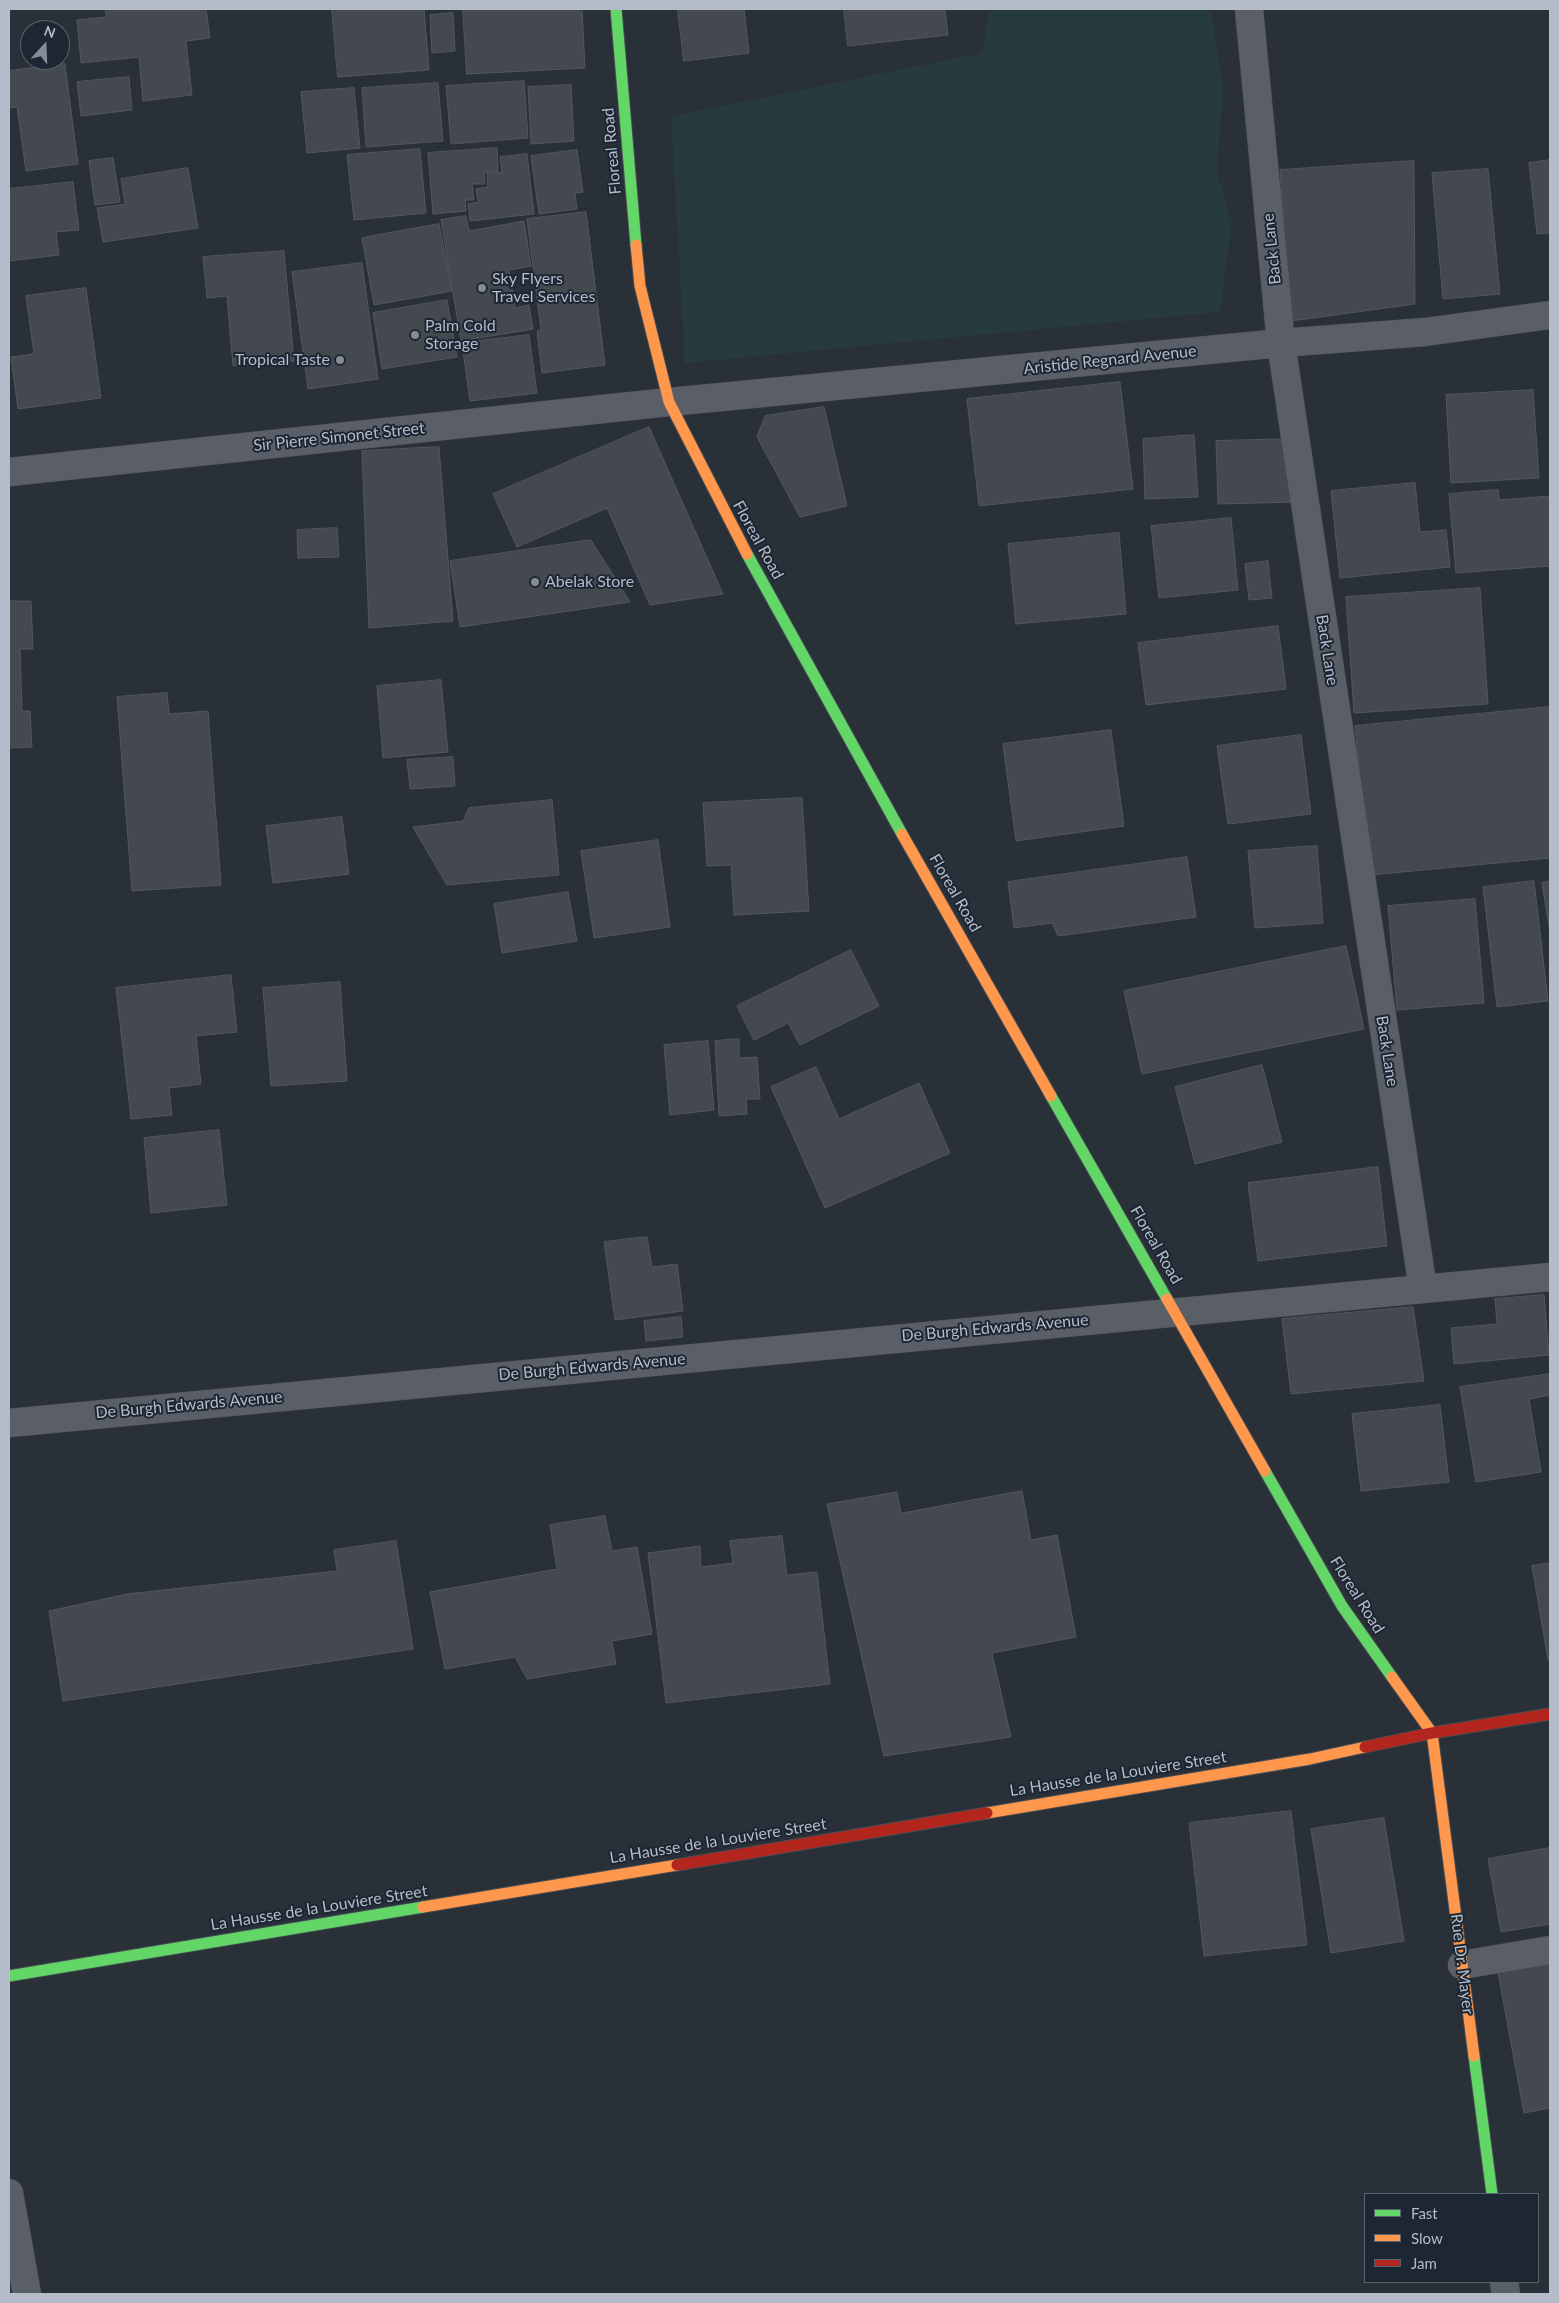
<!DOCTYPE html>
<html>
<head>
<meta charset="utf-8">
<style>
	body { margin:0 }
	#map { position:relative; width:1559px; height:2303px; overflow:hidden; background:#2a3038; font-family:Lato,sans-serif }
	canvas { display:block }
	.frame { position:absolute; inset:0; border:10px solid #b4bcc9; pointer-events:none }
	.legend { position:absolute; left:1364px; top:2193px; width:175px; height:90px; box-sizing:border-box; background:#1d2633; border:1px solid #59626f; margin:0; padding:6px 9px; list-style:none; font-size:15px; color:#b4bcc9 }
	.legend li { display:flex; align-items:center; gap:10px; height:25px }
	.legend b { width:25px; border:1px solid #59626f }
	.north { position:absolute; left:20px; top:20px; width:50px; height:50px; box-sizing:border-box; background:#1d2633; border:1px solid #59626f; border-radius:50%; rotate:20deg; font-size:14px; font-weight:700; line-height:20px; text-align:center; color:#b4bcc9 }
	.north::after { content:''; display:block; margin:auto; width:18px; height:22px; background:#848b96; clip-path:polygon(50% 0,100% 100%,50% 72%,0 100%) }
</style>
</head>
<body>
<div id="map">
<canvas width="1559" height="2303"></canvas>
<div class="frame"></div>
<ul class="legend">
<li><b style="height:6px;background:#63d668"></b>Fast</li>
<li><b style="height:6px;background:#ff974d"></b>Slow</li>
<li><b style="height:6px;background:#b3261e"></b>Jam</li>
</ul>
<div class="north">N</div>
</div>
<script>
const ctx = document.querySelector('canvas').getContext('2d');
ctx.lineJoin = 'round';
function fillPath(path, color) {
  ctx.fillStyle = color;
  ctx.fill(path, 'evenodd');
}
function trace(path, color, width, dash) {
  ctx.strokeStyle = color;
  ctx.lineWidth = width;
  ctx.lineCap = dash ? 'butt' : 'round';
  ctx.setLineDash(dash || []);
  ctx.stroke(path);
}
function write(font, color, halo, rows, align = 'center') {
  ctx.font = font + ' Lato,sans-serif';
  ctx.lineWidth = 4;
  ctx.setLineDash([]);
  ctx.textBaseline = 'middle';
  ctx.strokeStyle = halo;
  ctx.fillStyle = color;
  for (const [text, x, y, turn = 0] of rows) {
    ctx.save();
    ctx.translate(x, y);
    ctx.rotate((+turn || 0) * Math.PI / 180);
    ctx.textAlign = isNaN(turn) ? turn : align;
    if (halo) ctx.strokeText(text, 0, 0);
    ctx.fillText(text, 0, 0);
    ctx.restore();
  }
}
fillPath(new Path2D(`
	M989,9H1211L1223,87L1217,173L1232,222L1220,312L685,363L671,116L982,53Z`), '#273a3e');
const building = new Path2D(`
	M106,9H206L210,38L186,41L192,95L143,101L139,57L81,63L77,20L106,17Z
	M332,9H424L429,70L338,77Z
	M463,9H582L585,68L467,74Z
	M678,9H744L749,53L684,61Z
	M844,9H945L948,35L848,46Z
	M453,13L455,51L432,53L430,15Z
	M65,64L78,164L26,171L17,107L9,108V71Z
	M129,77L132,110L81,116L77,82Z
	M524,81L528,138L451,144L446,86Z
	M438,83L443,141L366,147L362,88Z
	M571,85L574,141L531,144L528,87Z
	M354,88L360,148L307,153L301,92Z
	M497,148L498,171L484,173L485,184H472L474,200H465L466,211L433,214L428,153Z
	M420,149L426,213L354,220L347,155Z
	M577,150L583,192L575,193L577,209L539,214L531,156Z
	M527,154L534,214L470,221L468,204L478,202L476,189L488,187L487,174L502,172L500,157Z
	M113,158L120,202L95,205L89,161Z
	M1550,160V233L1537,234L1529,163Z
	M1414,161L1415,304L1291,321L1280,170Z
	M188,168L198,228L103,242L97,208L125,204L121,179Z
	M1488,169L1500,294L1443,299L1432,173Z
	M73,182L79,230L56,232L59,255L9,261V189Z
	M586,212L605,365L542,373L537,331L541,330L527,219Z
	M466,216L469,231L524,221L531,266L509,270L515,308L529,305L533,329L461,341L441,220Z
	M439,224L452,291L374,305L362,238Z
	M284,251L294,361L233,366L227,296L207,298L203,257Z
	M362,263L378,379L308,389L292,272Z
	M86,288L101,398L18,409L11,357L34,354L26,296Z
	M447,300L457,357L382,369L373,313Z
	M529,335L537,393L470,401L462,343Z
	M1120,382L1133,489L979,506L967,399Z
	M1533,390L1539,478L1451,483L1446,395Z
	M824,407L847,506L800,517L757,437L765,416Z
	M649,427L723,594L650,605L607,508L517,547L493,494Z
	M1194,435L1198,497L1145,499L1143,439Z
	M1295,439L1297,502L1218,504L1216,441Z
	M439,447L453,621L369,628L362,451Z
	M1415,483L1420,532L1446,530L1450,567L1340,578L1331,491Z
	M1498,490L1499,500L1550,496V566L1456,573L1449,494Z
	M1231,518L1238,590L1159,598L1151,526Z
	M337,528L339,557L298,558L297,530Z
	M1119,533L1126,614L1016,624L1008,544Z
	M591,540L630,602L460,627L450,561Z
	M1268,561L1272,598L1249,600L1245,564Z
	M1480,588L1488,704L1354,713L1346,597Z
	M9,601H31L33,649H20L22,711H30L32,747L9,748Z
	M1278,626L1286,689L1146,705L1138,643Z
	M441,680L448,752L383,758L377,686Z
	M167,693L169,714L208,711L221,885L132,891L117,697Z
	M1550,707V858L1370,875L1355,726Z
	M1111,730L1124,826L1016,841L1003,744Z
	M1301,735L1311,814L1228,824L1217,746Z
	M453,757L455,786L410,789L407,760Z
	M802,798L809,911L734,915L731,865L707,866L703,803Z
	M552,800L559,875L447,885L413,827L463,821L469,808Z
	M342,817L349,874L273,883L266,826Z
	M658,840L670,927L594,938L581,851Z
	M1317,846L1323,923L1255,928L1248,851Z
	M1187,857L1196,917L1058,936L1052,923L1014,928L1008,882Z
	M1534,881L1548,1001L1497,1007L1483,887Z
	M1550,881V933L1542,883Z
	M568,892L577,941L502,953L494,904Z
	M1475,899L1484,1003L1397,1010L1388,906Z
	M1346,946L1364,1029L1142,1074L1124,991Z
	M851,950L879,1006L800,1045L788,1023L754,1040L737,1006Z
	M231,975L237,1032L196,1036L201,1084L169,1088L172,1115L131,1119L116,988Z
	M340,982L347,1081L271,1086L263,988Z
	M739,1039V1058L757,1057L760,1099H746L747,1114L719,1116L715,1041Z
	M708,1041L714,1110L670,1115L664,1045Z
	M1262,1065L1282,1142L1195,1164L1175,1087Z
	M816,1067L839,1119L919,1083L950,1153L825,1208L771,1087Z
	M219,1130L227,1205L151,1213L144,1138Z
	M1378,1167L1387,1246L1258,1261L1248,1183Z
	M647,1237L652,1267L677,1264L683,1311L615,1320L604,1242Z
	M1544,1295L1549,1355L1454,1364L1451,1328L1497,1324L1495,1299Z
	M1413,1307L1424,1381L1291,1394L1282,1319Z
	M681,1317L683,1337L646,1341L644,1321Z
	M1550,1374V1395L1529,1399L1541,1472L1476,1482L1460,1387Z
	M1440,1405L1449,1482L1361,1491L1352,1414Z
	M1022,1491L1031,1540L1057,1535L1076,1637L992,1653L1011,1737L884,1756L827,1504L897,1492L901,1513Z
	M605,1516L612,1551L637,1547L652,1634L612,1641L616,1664L527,1679L515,1657L445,1669L430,1592L557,1569L550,1525Z
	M782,1536L787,1575L817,1572L830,1684L666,1703L648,1553L700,1546L701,1567L733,1563L730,1541Z
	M396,1541L413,1649L63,1701L49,1611L127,1594L337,1571L334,1550Z
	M1550,1563V1659L1548,1660L1532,1566Z
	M1291,1811L1307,1945L1204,1956L1189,1823Z
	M1384,1818L1404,1941L1331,1953L1311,1829Z
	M1550,1848V1924L1501,1932L1488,1859Z
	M1550,1964V2108L1524,2113L1498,1973Z`);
fillPath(building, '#444950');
trace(building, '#52575f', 1);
const street = new Path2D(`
	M1249,9L1281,343L1423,1289
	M9,472L669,402L1281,343L1425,332L1550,315
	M9,1423L1550,1277
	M1462,1965L1550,1950
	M9,2193L27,2294
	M1504,2282L1506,2294`);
const fast = new Path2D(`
	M616,9L636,245
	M747,554L902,834
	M1051,1096L1167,1299
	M1265,1471L1342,1606L1392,1677
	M9,1976L423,1907
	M1474,2056L1492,2194`);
const slow = new Path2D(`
	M636,245L640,286L669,402L747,554
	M902,834L1051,1096
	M1167,1299L1265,1471
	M1392,1677L1432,1733L1474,2056
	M987,1813L1310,1759L1365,1747
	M423,1907L677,1865`);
const jam = new Path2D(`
	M1365,1747L1432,1733L1550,1714
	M677,1865L987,1813`);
trace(street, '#484c53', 29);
trace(fast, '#484c53', 13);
trace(slow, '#484c53', 13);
trace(jam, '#484c53', 13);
trace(street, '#5a5e66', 28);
trace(fast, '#63d668', 11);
trace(slow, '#ff974d', 11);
trace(jam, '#b3261e', 11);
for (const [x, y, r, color] of [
	[482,288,5,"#848b96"],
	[415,335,5,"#848b96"],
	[340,360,5,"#848b96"],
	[535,582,5,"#848b96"]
]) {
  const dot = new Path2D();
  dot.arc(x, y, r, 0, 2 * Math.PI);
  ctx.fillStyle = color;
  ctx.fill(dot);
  trace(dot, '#1d2633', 2);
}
write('16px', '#b4bcc9', '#1d2633', [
	["Floreal Road",612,151,-95],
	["Back Lane",1272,249,-96],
	["Aristide Regnard Avenue",1110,360,-6],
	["Sir Pierre Simonet Street",339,437,-6],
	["Floreal Road",758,540,61],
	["Back Lane",1327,650,81],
	["Floreal Road",955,893,60],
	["Back Lane",1387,1051,81],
	["Floreal Road",1156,1245,60],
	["De Burgh Edwards Avenue",995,1328,-5],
	["De Burgh Edwards Avenue",592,1367,-5],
	["De Burgh Edwards Avenue",189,1405,-5],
	["Floreal Road",1357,1595,58],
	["La Hausse de la Louviere Street",1118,1774,-9],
	["La Hausse de la Louviere Street",718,1841,-9],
	["La Hausse de la Louviere Street",319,1908,-9],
	["Rue Dr. Mayer",1462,1964,83]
]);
write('16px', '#b4bcc9', '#1d2633', [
	["Sky Flyers",492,279],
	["Travel Services",492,297],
	["Palm Cold",425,326],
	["Storage",425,344],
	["Tropical Taste",330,360,"right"],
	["Abelak Store",545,582]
], 'left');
</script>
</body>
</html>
